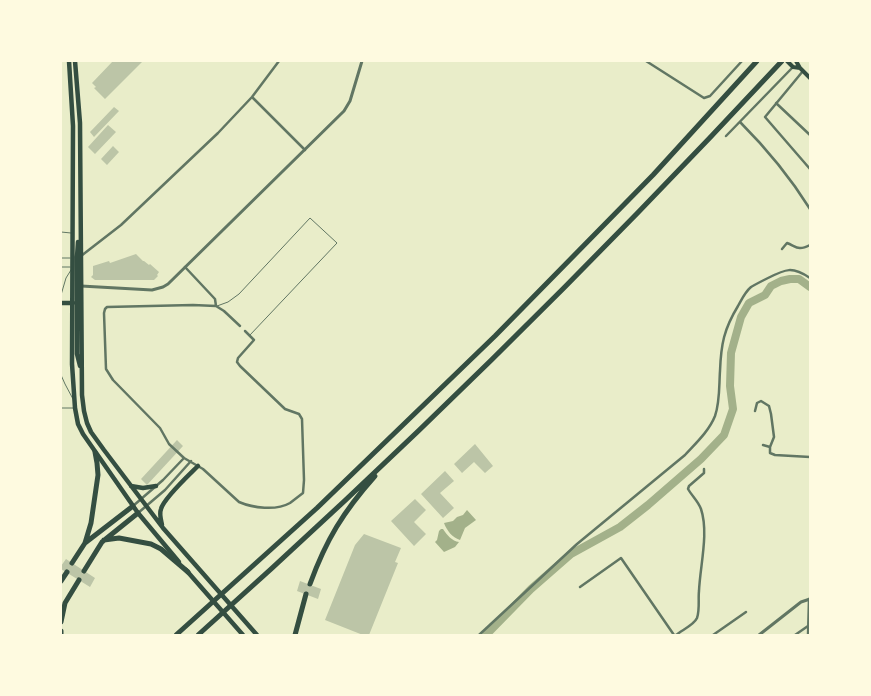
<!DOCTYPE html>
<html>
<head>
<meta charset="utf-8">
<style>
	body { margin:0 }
	#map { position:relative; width:871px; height:696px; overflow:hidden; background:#e9edc9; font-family:"Titillium Web",sans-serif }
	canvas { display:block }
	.frame { position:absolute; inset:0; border:62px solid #fefae0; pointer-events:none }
</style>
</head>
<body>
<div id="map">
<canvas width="871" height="696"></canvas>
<div class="frame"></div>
</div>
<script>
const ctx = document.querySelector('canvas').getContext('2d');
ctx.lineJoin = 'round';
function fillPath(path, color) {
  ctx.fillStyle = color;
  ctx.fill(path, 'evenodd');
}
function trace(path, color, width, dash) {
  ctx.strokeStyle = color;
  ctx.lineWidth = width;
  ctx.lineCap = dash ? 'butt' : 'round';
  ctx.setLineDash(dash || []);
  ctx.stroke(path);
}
fillPath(new Path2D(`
	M467,510L476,520L465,528L460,540C452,537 447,531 444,523L453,521L457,517L463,515Z
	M441,529H443C447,535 452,541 459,542L455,547L444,552L435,542L437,540L439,531Z`), '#a3b18a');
trace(new Path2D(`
	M486,635L531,589L571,554L620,527L648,505L701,459L724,435L733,409L730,386L731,353L741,317L749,303L765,295L771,286L781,281L790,279H799L810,287`), '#a3b18a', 8);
fillPath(new Path2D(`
	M113,61H143L105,99L94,88L96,87L92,83Z
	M114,107L119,111L94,137L90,132Z
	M108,125L116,132L95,154L88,147Z
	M113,146L119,152L107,165L101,159Z
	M136,254L143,261H144L149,265L150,264L159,272L157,275L158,276L154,280H95L91,277L93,275V266L109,261L110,263Z
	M177,440L183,446L147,485L141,479Z
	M475,444L493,466L485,473L474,462L462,473L454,464Z
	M445,471L454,481L440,493L454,508L443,518L421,494Z
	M415,499L426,510L414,522L426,534L414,546L391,521Z
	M364,534L401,548L395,562L398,563L369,635H363L325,620L355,545Z
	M66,559L95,578L90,587L61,569V566Z
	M300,581L321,589L318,599L297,591Z`), '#bcc5a7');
trace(new Path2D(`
	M61,232L71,233
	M61,258H70
	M61,267H70
	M61,295L66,278L71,270
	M217,306L228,302L239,294L310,218L337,243L250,335
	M61,375L65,384L73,399
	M61,408H74`), '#617663', 1);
trace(new Path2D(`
	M646,61L704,98L710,96L742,61
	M803,71L765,117L810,169
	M253,98L305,150
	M776,103L810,135
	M740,122C766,148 790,177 810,209
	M726,136L793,67
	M782,249L787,243C797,247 798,251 810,245
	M81,256L121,225L218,133L252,97L279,61
	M185,267L215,299L216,306
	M240,326L224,311L216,306L193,305L107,307L105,309L104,313L106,369L113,380L160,428L169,444L184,458L203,469L239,502C253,508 276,511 290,503C294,500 299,496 303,493L304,480L302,419L299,414L285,409L240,366L237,362L238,358L254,340L245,331
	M755,411L757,403L761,401L769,406L771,414L774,437L770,447V453L775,455L810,457
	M763,445L770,447
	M133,506L163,480L184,458
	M138,513L165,490L191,461
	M580,587L621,558L674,635
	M479,635L577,544L685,455C696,443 709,431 715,416C720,402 719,385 720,371C721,344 724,329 738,306C742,299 745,292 751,287C756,284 762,281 768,278C786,269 792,266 810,278
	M676,635C682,630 694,625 697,618C700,609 698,599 699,591C700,566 709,533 701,509C698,501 692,496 688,489L689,486L704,473V469
	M713,635L746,612
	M795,635L808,626
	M808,635L809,599`), '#617663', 2.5);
trace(new Path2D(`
	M81,286L152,290L163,287L168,284L344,111L350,101L362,61
	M759,635L801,602L810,599`), '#617663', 3);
trace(new Path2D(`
	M787,61L793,67L800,68
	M796,61L800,68L810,78`), '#344e41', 4);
trace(new Path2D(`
	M69,61L73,126L72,364L75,408L78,424L83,434L138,513L179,562
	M75,61L80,123L82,395L84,411L87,423L91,432L104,450L163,528L257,635
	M78,242L77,257V354L80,366
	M61,303H73
	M131,486L143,488L156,486
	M162,525C161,520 159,514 161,509C164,498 189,475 198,466
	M186,570L243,635`), '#344e41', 4.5);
trace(new Path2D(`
	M104,540L119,538L151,544L161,549L188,572
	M85,543L133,506
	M72,563L85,543L91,523L98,475L97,463L95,452
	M84,571L102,542L138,513
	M61,581L67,572
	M310,584C326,540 343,512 375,476
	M61,622L65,603L79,580
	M61,631V635
	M176,635L317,508L495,336L653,175L757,61
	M198,635C402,453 596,261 782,61
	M295,635L306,594`), '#344e41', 5);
</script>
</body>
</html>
